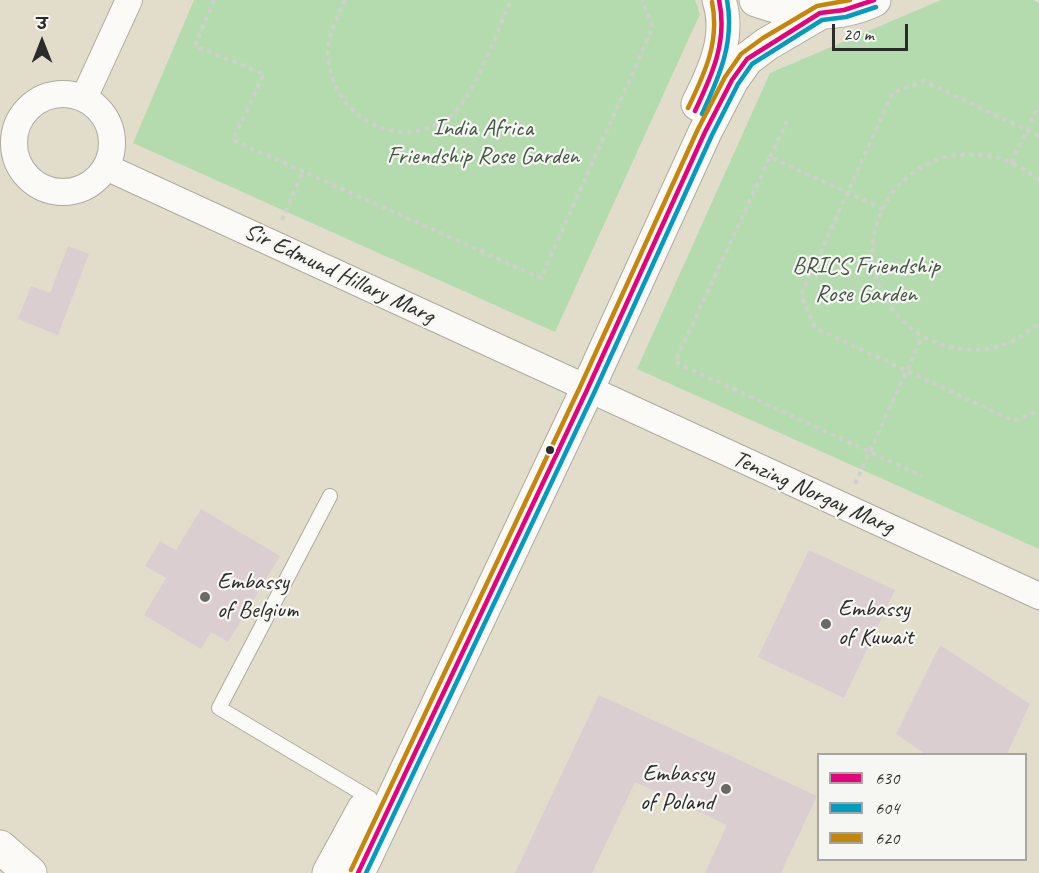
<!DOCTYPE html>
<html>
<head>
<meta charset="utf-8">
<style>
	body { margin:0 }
	#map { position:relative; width:1039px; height:873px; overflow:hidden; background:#e2ddcb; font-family:Caveat,"Playpen Sans Deva",sans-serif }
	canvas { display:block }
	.legend { position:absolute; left:817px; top:753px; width:210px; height:108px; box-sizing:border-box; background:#f6f6f2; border:2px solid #a5a5a2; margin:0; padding:8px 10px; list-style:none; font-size:18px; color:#2b2b2b }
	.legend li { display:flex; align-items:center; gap:12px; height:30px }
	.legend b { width:30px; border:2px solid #a5a5a2 }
	.north { position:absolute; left:12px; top:12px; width:60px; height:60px; -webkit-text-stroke:4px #f6f6f2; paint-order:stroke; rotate:0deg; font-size:16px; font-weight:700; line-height:24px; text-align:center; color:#2b2b2b }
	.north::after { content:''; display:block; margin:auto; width:21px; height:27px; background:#2b2b2b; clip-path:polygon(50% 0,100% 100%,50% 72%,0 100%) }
	.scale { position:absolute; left:832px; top:24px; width:76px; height:27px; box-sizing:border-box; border:3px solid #2b2b2b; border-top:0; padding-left:8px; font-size:18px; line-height:21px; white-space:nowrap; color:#2b2b2b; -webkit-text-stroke:4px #f6f6f2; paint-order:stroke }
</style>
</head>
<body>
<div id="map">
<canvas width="1039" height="873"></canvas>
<ul class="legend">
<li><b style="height:8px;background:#e5007d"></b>630</li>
<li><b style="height:8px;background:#049cbe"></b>604</li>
<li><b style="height:8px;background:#c4870b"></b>620</li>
</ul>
<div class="north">उ</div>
<div class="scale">20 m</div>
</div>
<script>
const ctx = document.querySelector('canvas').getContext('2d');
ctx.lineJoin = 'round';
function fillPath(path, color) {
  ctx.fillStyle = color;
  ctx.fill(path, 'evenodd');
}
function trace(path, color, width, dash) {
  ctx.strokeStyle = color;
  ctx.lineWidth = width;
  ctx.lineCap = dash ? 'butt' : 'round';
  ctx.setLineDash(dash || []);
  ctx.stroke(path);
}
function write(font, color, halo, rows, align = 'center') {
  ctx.font = font + ' Caveat,sans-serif';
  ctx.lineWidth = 4.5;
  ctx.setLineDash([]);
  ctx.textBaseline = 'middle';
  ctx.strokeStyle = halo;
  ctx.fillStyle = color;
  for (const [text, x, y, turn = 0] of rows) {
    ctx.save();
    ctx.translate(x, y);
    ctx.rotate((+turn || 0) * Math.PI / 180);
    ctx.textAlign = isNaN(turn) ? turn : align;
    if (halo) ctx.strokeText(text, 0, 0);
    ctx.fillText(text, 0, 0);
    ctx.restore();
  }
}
fillPath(new Path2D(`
	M194,0H695L700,14L555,332L133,143Z
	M941,0H1033L1039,3V549L637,369L770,73Z`), '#b3dbae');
fillPath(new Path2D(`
	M68,246L89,254L58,335L18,319L31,286L50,293Z
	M201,509L280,556L228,642L211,632L201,649L144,615L166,578L145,566L160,541L176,550Z
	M809,550L895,590L844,698L758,657Z
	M940,645L1030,704L1007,754H925L896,734Z
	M599,695L817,796L781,873H705L727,825L635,782L592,873H515Z`), '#daced1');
const lane = new Path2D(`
	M330,496L219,708L370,798`);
const street = new Path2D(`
	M14 143a49 49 0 1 1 98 0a49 49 0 1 1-98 0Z
	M84,98L129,0
	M106,167L1039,596`);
const secondary = new Path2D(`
	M756,0C795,14 836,18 874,0
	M698,104C714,72 731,36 719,0
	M0,847L30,873
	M329,873L364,809
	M358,873L587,390L705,132L732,80L747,59L767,44L820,13`);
trace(lane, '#aeaba0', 16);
trace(street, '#aeaba0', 28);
trace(secondary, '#aeaba0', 35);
trace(new Path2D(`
	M214,0L195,46L264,74L233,140L541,278L653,27L642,0
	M345,0C337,18 327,35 328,56C332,115 394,153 447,119C472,103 498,29 511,0
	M1039,136L924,81L893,92L801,295L815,328L1014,421L1039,410
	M770,157L787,121
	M1011,163L1039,105
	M1039,181C1014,158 983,151 950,156C928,160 907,175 893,192C822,289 950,403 1039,323
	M883,209L770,157L675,362L922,476
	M282,220L303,171
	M855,484L922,337`), '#d1cfcb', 4, [4.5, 4.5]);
trace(lane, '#fbfaf7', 14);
trace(street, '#fbfaf7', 26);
trace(secondary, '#fbfaf7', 33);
trace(new Path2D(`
	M695,111C712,75 728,41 719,0
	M358,873L587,390L705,132L732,80L747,59L820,13L844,10L874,0`), '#e5007d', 4.5);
trace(new Path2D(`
	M702,114C719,77 735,42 727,0
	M366,873L594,393L712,135L738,84L752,64L822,20L846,17L876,7`), '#049cbe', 4.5);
trace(new Path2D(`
	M688,108C705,73 720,41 712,2
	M351,870L580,387L698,129L725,77L741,54L763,38L817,6L850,0`), '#c4870b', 4.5);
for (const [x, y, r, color] of [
	[550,450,5,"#2b2b2b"],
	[205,597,6,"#6b6963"],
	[826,624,6,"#6b6963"],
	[726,789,6,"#6b6963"]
]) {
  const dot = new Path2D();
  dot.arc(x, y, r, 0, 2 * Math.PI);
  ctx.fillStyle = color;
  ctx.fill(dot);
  trace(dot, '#f6f6f2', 2);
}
write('24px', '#445746', '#f6f6f2', [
	["India Africa",483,129],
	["Friendship Rose Garden",483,157],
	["BRICS Friendship",866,267],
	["Rose Garden",866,295]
]);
write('24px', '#2b2b2b', '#f6f6f2', [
	["Sir Edmund Hillary Marg",339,274,25],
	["Tenzing Norgay Marg",813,493,24]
]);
write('24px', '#2b2b2b', '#f6f6f2', [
	["Embassy",217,583],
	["of Belgium",217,611],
	["Embassy",838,610],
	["of Kuwait",838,638],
	["Embassy",714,775,"right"],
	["of Poland",714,803,"right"]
], 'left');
</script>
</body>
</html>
